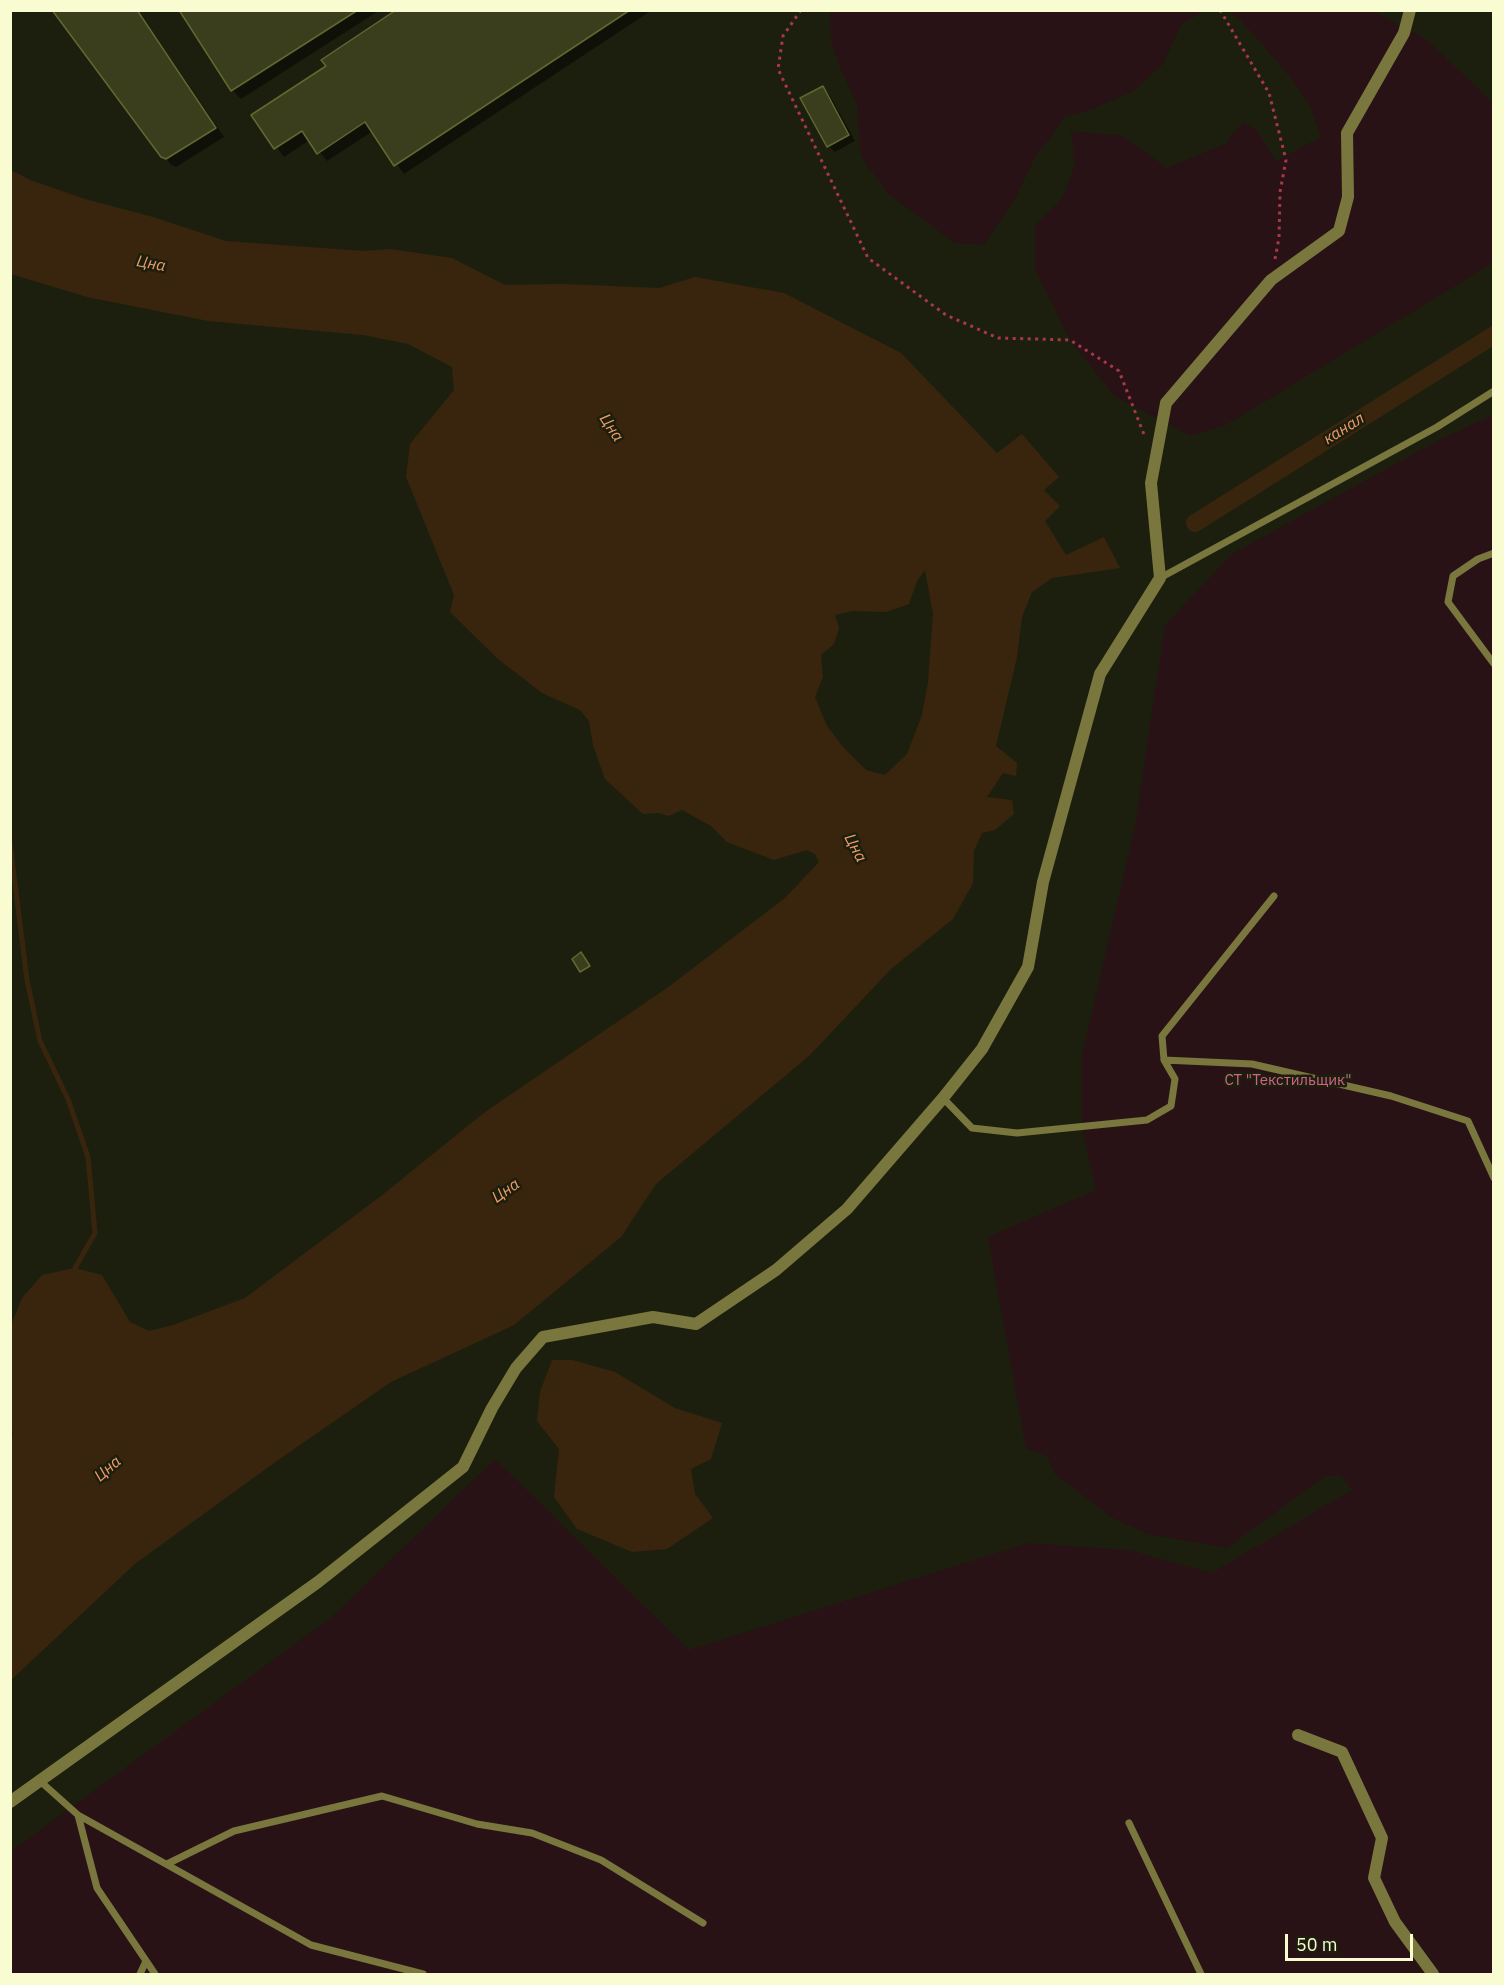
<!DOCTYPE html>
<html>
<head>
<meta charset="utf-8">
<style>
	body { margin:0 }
	#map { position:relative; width:1504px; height:1985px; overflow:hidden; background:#1d1f0e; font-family:"IBM Plex Sans",sans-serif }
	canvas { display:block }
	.frame { position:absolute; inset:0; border:12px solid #f9fbd0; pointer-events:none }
	.scale { position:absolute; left:1285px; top:1934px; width:128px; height:27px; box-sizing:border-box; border:3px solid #f9fbd0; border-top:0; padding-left:8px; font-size:18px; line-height:21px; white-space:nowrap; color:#f9fbd0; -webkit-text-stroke:4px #1d1f0e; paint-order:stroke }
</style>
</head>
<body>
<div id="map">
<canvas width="1504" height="1985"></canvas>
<div class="frame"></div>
<div class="scale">50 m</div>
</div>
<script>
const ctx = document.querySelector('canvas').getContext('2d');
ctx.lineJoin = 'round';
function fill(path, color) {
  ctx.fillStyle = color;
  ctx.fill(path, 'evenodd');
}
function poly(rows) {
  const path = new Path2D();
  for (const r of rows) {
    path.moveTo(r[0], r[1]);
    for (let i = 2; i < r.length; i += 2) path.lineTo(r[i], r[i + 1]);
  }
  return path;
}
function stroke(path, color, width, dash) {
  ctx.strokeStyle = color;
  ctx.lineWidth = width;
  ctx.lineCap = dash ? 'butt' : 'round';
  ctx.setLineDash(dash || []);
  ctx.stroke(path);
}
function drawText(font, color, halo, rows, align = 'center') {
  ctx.font = font + ' "IBM Plex Sans",sans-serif';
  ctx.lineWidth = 5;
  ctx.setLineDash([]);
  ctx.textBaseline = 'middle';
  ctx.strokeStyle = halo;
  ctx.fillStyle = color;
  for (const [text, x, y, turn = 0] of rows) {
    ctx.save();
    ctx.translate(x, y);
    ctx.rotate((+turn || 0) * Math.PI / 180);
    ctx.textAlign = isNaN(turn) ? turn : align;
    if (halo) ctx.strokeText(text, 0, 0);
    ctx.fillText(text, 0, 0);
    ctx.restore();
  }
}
fill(poly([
	[830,11,830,10,1203,11,1181,25,1163,64,1133,91,1093,109,1065,117,1034,159,1016,197,984,245,955,243,887,193,861,156,857,104,839,65,831,41],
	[1228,11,1373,11,1426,39,1493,103,1493,263,1226,425,1191,436,1114,396,1070,340,1035,269,1035,226,1063,197,1075,164,1071,131,1123,136,1167,168,1225,144,1243,122,1257,130,1276,161,1321,137,1309,103,1281,66,1241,20],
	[1493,415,1493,1974,11,1974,10,1852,332,1617,495,1459,689,1650,1028,1543,1129,1550,1212,1573,1352,1490,1341,1476,1325,1476,1227,1548,1148,1534,1111,1517,1054,1473,1047,1456,1026,1449,988,1237,1096,1190,1082,1128,1082,1055,1135,826,1165,625,1232,554,1437,441]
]), '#281215');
fill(poly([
	[11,170,30,180,85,199,153,217,226,241,364,251,390,249,452,258,505,285,561,284,659,288,695,277,784,293,901,353,997,453,1022,434,1059,477,1044,490,1060,506,1045,521,1066,555,1104,537,1120,568,1052,578,1032,592,1022,617,1017,657,996,746,1017,763,1016,776,1003,773,987,797,1012,800,1014,814,995,830,982,833,974,851,973,883,953,919,891,969,810,1055,656,1184,621,1237,514,1325,391,1382,281,1458,136,1563,11,1680,10,1439,13,1434,10,1422,11,1325,22,1298,42,1275,75,1268,102,1275,130,1322,149,1331,173,1325,245,1298,381,1196,485,1112,667,988,785,898,819,862,815,854,807,850,774,860,727,842,711,826,682,810,669,816,658,813,643,814,605,779,593,745,589,721,580,710,542,693,498,659,450,612,454,595,406,477,410,444,454,390,452,367,408,344,363,335,208,321,87,297,11,274],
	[925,570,933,614,928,682,922,715,907,754,885,775,866,770,843,747,827,726,815,697,823,677,821,655,834,644,839,628,835,615,853,611,886,612,909,604,917,581],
	[552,1360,572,1360,615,1372,675,1408,722,1423,711,1459,691,1469,695,1494,713,1518,667,1549,632,1552,577,1529,554,1497,559,1449,537,1421,540,1392]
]), '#39250d');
fill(poly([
	[54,10,138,10,224,137,176,167,171,165],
	[181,10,380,10,241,99,232,90],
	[399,10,652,10,404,174,373,131,327,161,310,140,284,157,253,116,328,67],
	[822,88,829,94,855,141,835,152,828,146]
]), '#0007');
stroke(poly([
	[10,843,27,980,40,1041,68,1099,88,1157,95,1233,75,1268]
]), '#39250d', 5);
stroke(poly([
	[1195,523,1494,335]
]), '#39250d', 18);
const building = poly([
	[52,10,137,10,216,128,166,159,161,157,52,10],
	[179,10,358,10,231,91,179,10],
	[396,10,630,10,394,166,365,122,317,154,302,131,274,149,251,115,326,66,321,60,396,10],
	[823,86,849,135,827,147,800,98,823,86],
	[581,952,590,966,580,972,572,959,581,952]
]);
fill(building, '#3a3e1c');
stroke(building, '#616830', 1.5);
stroke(poly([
	[801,10,783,36,778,69,868,258,946,315,998,338,1070,340,1119,371,1145,437],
	[1220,10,1269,93,1286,160,1280,192,1279,238,1275,259]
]), '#a73848', 3, [3, 4.5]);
stroke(poly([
	[1494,553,1478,559,1453,576,1448,602,1494,664],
	[1160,578,1437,427,1494,391],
	[1274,896,1162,1036,1164,1060,1252,1064,1391,1096,1468,1121,1494,1178],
	[943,1098,972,1128,1017,1133,1147,1120,1171,1106,1175,1079,1164,1060],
	[40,1781,78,1815,311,1945,423,1974],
	[78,1815,97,1888,155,1974],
	[1129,1823,1201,1974],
	[167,1864,234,1831,382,1796,477,1824,532,1833,601,1860,703,1923],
	[140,1974,146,1961]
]), '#7a773e', 7);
stroke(poly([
	[1298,1735,1342,1752,1382,1838,1374,1878,1395,1922,1433,1974],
	[10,1802,318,1582,463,1467,492,1408,516,1368,543,1337,653,1317,696,1324,776,1270,847,1209,943,1098,982,1049,1028,967,1043,882,1100,674,1160,578,1151,483,1166,403,1271,280,1339,231,1348,197,1347,133,1404,33,1410,10]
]), '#7a773e', 12);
drawText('15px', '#d46389', '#1d1f0e', [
	["СТ \"Текстильщик\"",1288,1081]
]);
drawText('italic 16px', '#f19c68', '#1d1f0e', [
	["Цна",151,264,10],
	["Цна",611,428,56],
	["канал",1344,429,-32],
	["Цна",855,848,62],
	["Цна",506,1191,-35],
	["Цна",108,1469,-41]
]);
</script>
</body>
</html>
